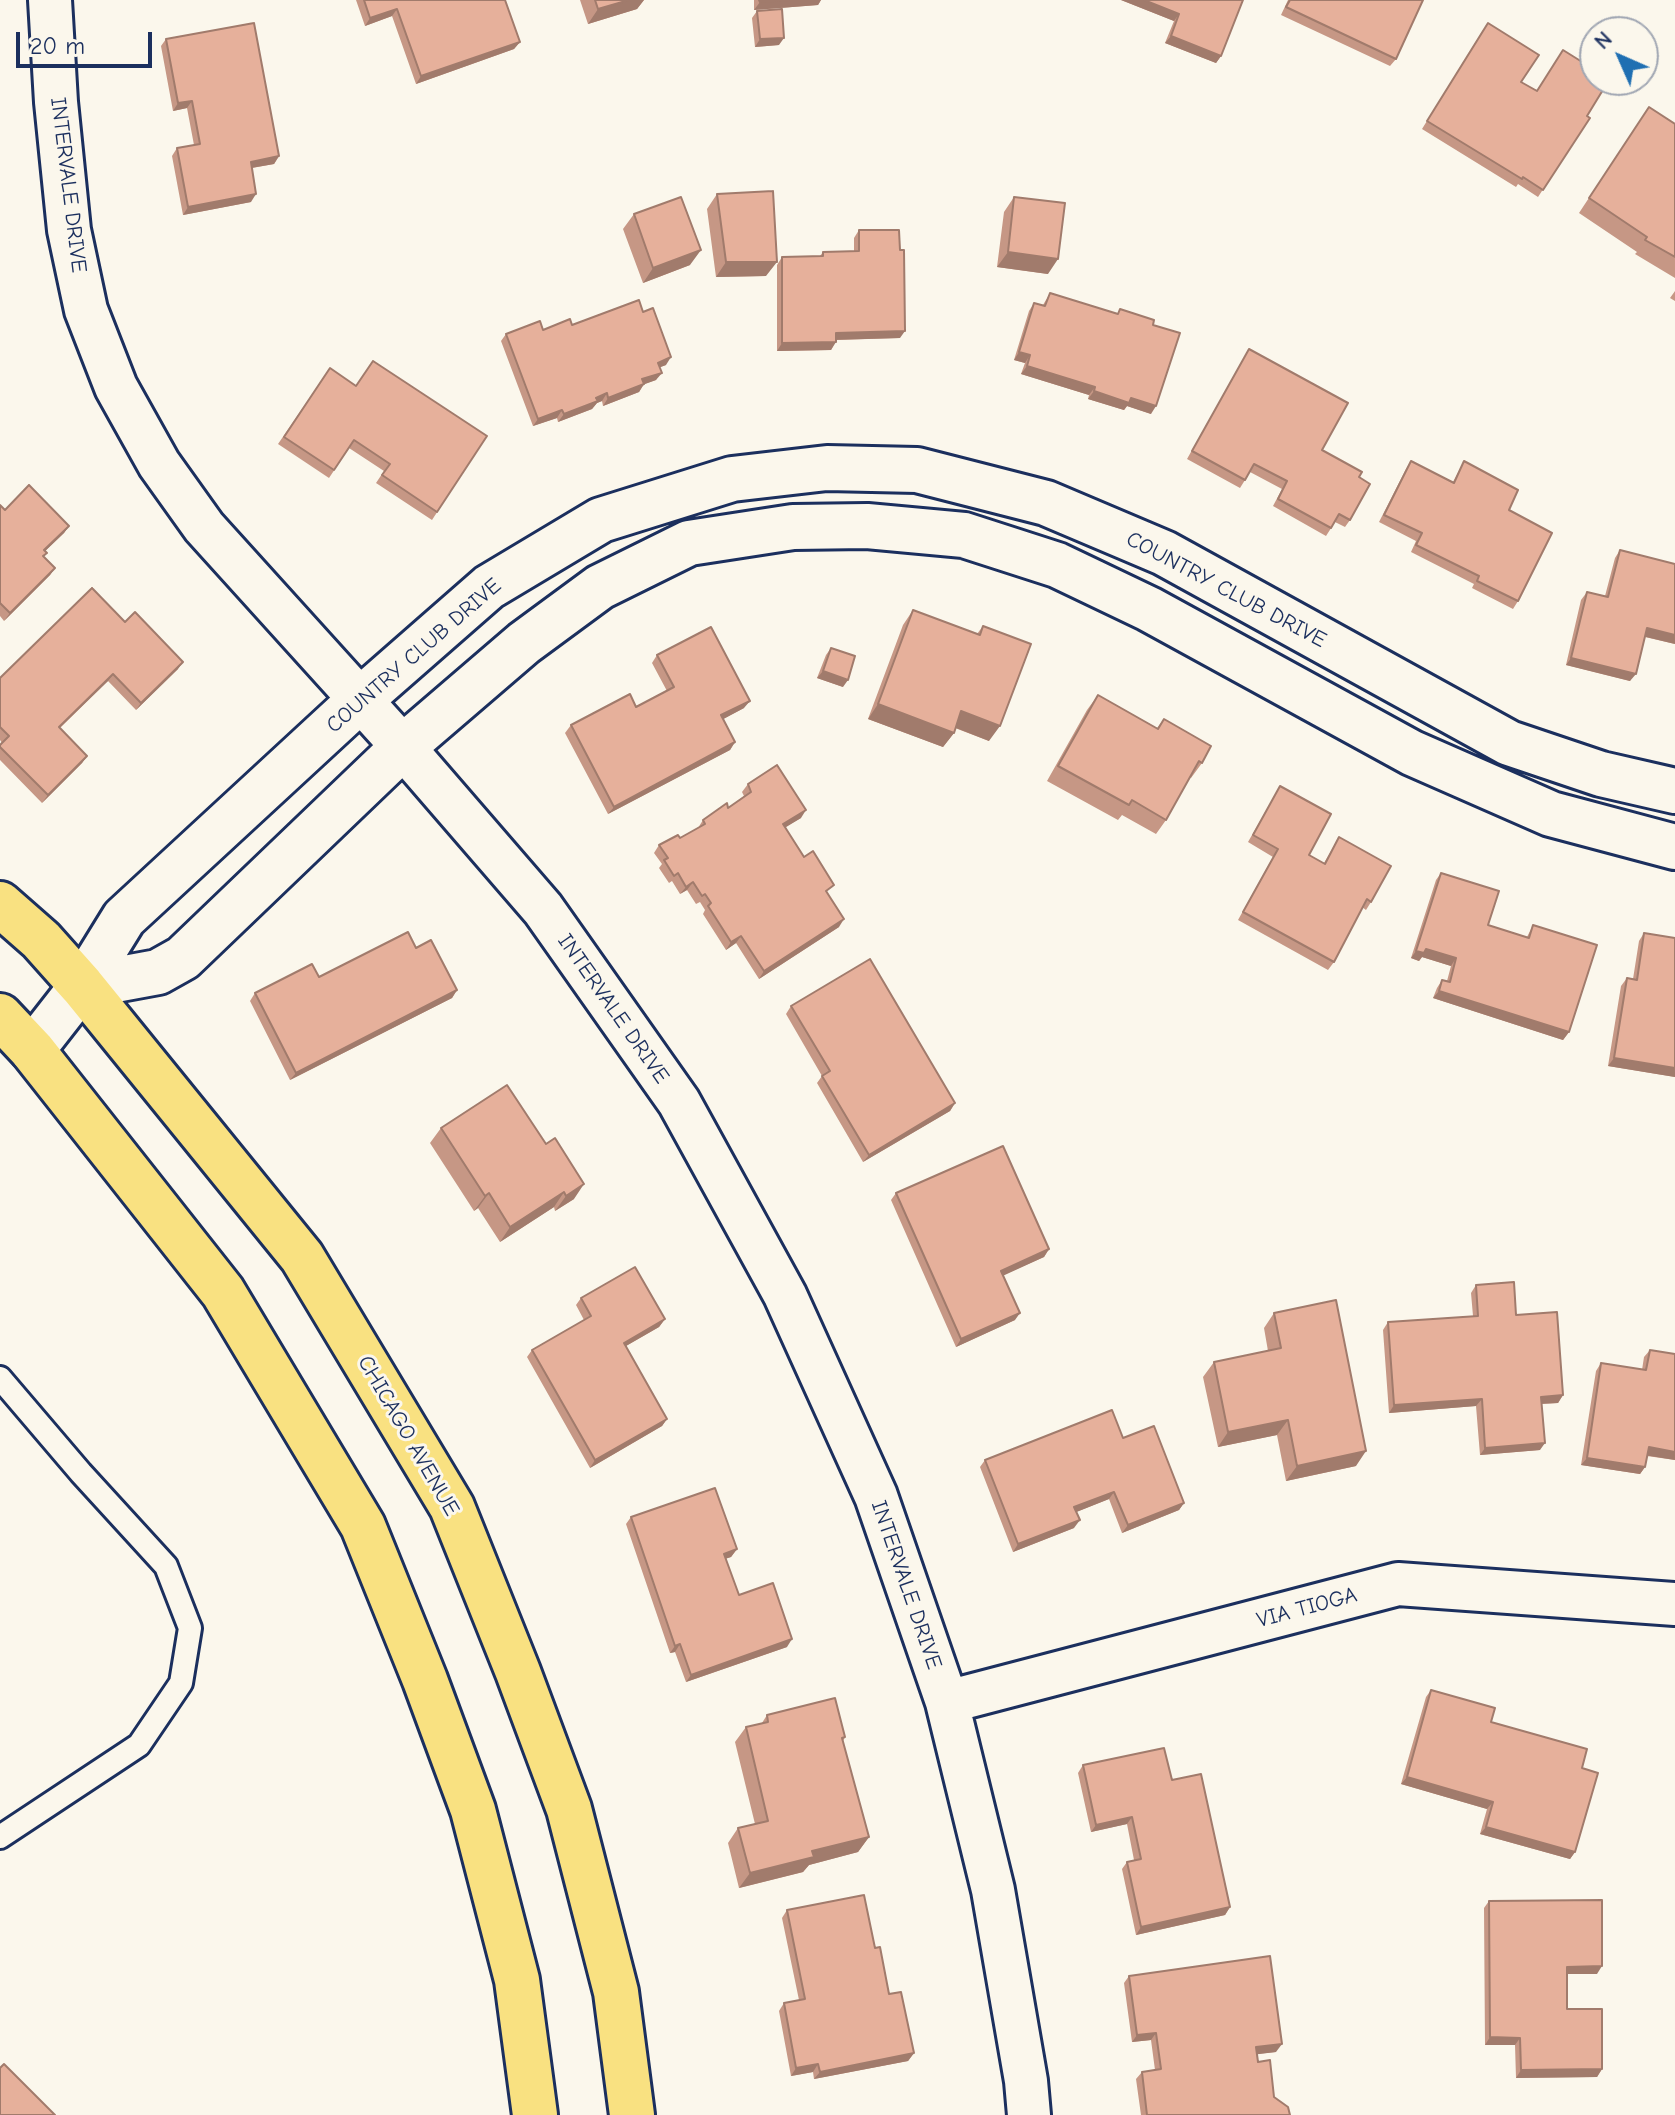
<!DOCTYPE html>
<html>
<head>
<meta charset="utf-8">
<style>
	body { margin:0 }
	#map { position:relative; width:1675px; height:2115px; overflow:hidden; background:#fbf7ec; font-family:"Comic Neue",sans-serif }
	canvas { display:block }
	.north { position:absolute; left:1579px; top:16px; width:80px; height:80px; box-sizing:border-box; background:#fbf7ec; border:2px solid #a1a7b3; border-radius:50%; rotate:315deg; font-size:22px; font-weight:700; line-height:32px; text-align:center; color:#1b2f5e }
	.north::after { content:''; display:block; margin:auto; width:28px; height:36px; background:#1f6fb2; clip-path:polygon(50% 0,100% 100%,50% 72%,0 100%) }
	.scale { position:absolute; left:16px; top:32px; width:136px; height:36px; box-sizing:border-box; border:4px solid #1b2f5e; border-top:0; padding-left:10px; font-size:24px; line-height:28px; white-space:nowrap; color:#1b2f5e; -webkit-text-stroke:6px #fbf7ec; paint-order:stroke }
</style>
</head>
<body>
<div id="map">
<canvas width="1675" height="2115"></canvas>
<div class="north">N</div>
<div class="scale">20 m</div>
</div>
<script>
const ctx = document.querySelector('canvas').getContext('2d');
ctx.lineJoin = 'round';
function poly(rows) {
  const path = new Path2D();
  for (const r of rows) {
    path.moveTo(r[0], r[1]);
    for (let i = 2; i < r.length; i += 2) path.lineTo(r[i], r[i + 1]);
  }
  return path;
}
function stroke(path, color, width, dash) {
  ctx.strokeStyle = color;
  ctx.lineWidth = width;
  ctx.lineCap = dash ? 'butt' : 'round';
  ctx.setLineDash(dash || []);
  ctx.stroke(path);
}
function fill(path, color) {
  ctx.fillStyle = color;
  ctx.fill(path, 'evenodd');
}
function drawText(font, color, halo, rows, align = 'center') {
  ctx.font = font + ' "Comic Neue",sans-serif';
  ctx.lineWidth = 6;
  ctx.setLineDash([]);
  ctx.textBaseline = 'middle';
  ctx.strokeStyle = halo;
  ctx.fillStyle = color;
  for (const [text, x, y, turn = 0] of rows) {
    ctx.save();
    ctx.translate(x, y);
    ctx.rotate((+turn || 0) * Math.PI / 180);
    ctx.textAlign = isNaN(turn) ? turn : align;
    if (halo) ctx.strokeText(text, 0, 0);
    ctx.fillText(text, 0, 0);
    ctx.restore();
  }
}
const lane = poly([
	[0,1378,81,1473,166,1566,190,1628,181,1683,139,1745,0,1837]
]);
const street = poly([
	[50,0,56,102,69,230,86,310,116,387,159,464,204,527,403,747,543,909,679,1102,785,1295,876,1496,947,1702,993,1890,1026,2081,1029,2115],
	[947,1702,1398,1584,1675,1604]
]);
const secondary = poly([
	[82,986,158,972,183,958,403,747,524,643,600,587,689,543,793,527,867,526,964,535,1057,565,1149,609,1412,753,1551,814,1675,847],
	[32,1050,82,986,124,918,360,700,489,587,601,520,732,479,827,468,917,470,1046,503,1164,553,1509,743,1601,774,1675,791]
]);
const primary = poly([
	[0,904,41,940,82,986,302,1257,452,1507,518,1672,569,1809,616,1992,632,2115],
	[0,1016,32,1050,223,1292,363,1526,425,1680,473,1810,517,1980,535,2115]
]);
stroke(lane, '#1b2f5e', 28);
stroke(street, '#1b2f5e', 48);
stroke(secondary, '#1b2f5e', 50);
stroke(primary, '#1b2f5e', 50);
stroke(lane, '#fbf7ec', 22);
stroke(street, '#fbf7ec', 42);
stroke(secondary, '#fbf7ec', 44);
stroke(primary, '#f9e181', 44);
fill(poly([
	[356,0,505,0,520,42,514,49,416,84,392,16,365,26],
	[580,0,644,0,637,9,588,24],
	[754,0,821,0,818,5,754,10],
	[1121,0,1243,0,1221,56,1216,63,1165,43,1174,21],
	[1288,0,1423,0,1396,59,1390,66,1281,15],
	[757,11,779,45,755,47,752,18],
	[1483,30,1521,82,1590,118,1538,197,1518,184,1516,187,1422,129],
	[166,39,279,156,274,164,252,168,251,202,183,215,172,156,177,148,194,145,187,108,173,111,161,46],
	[1639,122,1675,124,1675,278,1635,254,1637,252,1579,213],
	[717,194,766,276,716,277,707,209],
	[1014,197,1048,274,997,267,1004,212],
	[634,214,690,265,643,283,623,229],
	[859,230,900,338,836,340,831,350,777,351,777,265,782,257,820,256,823,252,854,251,854,238],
	[1675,291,1675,301,1670,298],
	[1050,293,1117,314,1120,309,1153,325,1151,414,1127,406,1124,410,1088,399,1089,395,1021,374,1025,363,1014,360,1029,311,1034,303,1043,305],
	[643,312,666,365,660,367,656,380,644,384,639,392,603,406,602,401,597,403,592,409,558,422,557,418,533,426,501,341,506,334,543,330],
	[1249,349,1322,450,1359,477,1350,520,1345,527,1335,522,1326,536,1273,506,1282,489,1250,472,1240,488,1187,459],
	[330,368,356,386,487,436,432,520,376,483,384,471,349,448,329,478,278,444],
	[1411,461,1453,482,1464,461,1509,510,1518,601,1513,609,1472,588,1474,584,1411,552,1416,541,1379,522,1406,469],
	[0,505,5,510,69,526,64,533,45,551,47,553,44,557,55,568,50,575,4,621,0,616],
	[1620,550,1675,644,1645,637,1630,681,1566,665,1581,600,1587,592,1605,596,1615,558],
	[913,610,977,634,983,626,989,741,955,728,954,733,943,747,868,719,903,625],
	[125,622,178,669,136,710,108,681,60,728,87,756,82,763,42,803,0,760,0,745,2,743,0,740,0,678],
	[831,648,843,687,817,678,826,655],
	[657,655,744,708,723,719,735,742,730,750,608,814,565,733,571,725,636,707,667,691,652,663],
	[1098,695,1157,728,1164,719,1202,763,1191,778,1190,777,1166,820,1156,834,1122,815,1118,820,1047,781,1087,710],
	[748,784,801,818,785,827,828,893,839,927,759,979,736,943,726,950,703,914,705,910,700,902,696,904,687,890,680,894,672,881,669,883,659,868,662,864,654,853,659,845,680,838,698,828,703,820,728,808,744,796,742,792],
	[1280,786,1309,855,1324,863,1339,837,1371,902,1366,910,1362,907,1334,962,1328,970,1238,920,1273,857,1248,842],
	[1441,873,1488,925,1527,937,1533,925,1569,1032,1563,1040,1433,998,1437,988,1442,980,1447,981,1451,966,1422,957,1419,961,1411,958,1436,880],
	[1644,933,1675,1077,1608,1066,1621,986,1627,978,1633,979,1639,941],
	[416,948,457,990,452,998,290,1080,250,1001,255,993,319,977],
	[791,1006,955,1103,950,1111,863,1162,817,1083,822,1076,786,1014],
	[507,1085,574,1199,555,1211,554,1207,500,1242,478,1208,474,1211,430,1143,441,1128],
	[896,1193,1049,1249,1044,1257,1003,1275,1015,1320,956,1347,891,1200],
	[1476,1285,1516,1315,1563,1395,1558,1403,1542,1404,1540,1450,1480,1455,1476,1406,1389,1413,1383,1330,1388,1322,1473,1316,1471,1293],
	[581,1298,665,1319,659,1327,626,1346,667,1419,662,1426,590,1468,527,1357,532,1350,584,1320,576,1305],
	[1274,1313,1356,1466,1286,1481,1277,1435,1218,1447,1203,1377,1214,1362,1268,1351,1264,1328],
	[1650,1350,1675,1460,1647,1456,1645,1467,1640,1474,1581,1465,1596,1371,1601,1363,1642,1370,1644,1357],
	[1123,1438,1184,1503,1179,1510,1122,1533,1109,1499,1076,1512,1074,1528,1013,1552,980,1467,985,1460],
	[631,1517,737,1549,731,1557,725,1559,739,1595,787,1647,686,1682,675,1652,670,1653,626,1524],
	[1431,1690,1491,1722,1575,1852,1570,1859,1480,1834,1487,1809,1401,1784,1426,1697],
	[767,1715,845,1737,843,1741,869,1837,858,1852,809,1865,803,1872,739,1888,728,1843,738,1828,755,1824,735,1742,746,1727,762,1723],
	[1083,1765,1172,1780,1230,1907,1225,1915,1136,1935,1122,1869,1127,1862,1134,1860,1127,1824,1091,1832,1078,1773],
	[1489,1901,1597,1974,1567,1974,1567,2009,1602,2069,1597,2077,1516,2078,1515,2045,1485,2045,1484,1908],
	[787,1910,875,1948,889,1994,914,2053,908,2061,814,2079,813,2072,791,2076,779,2011,784,2003,799,2000,782,1918],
	[1129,1976,1276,2052,1257,2054,1258,2062,1274,2097,1290,2115,1141,2115,1136,2079,1142,2072,1155,2070,1151,2040,1132,2042,1124,1983]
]), '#c69785');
fill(poly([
	[629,0,644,0,637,9,588,24,598,9],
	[789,0,821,0,818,5,754,10,760,2],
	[1121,0,1144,0,1179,14,1174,21],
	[397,9,392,16,365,26,370,18],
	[1171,36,1221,56,1216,63,1165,43],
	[784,38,779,45,755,47,760,39],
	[520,42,514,49,416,84,421,76],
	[192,101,187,108,173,111,178,103],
	[279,156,274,164,245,169,251,162],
	[256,194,251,202,183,215,188,207],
	[701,250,690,265,643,283,653,268],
	[1008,252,1058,259,1048,274,997,267],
	[726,262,777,262,766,276,716,277],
	[905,331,900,338,830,340,836,333],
	[836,342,831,350,777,351,782,343],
	[1019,352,1030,355,1025,363,1014,360],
	[671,357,666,365,653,370,658,363],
	[1027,366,1095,387,1089,395,1021,374],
	[662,373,656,380,637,387,642,379],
	[644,384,639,392,603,406,608,398],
	[1094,391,1131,398,1156,406,1151,414,1127,406,1124,410,1088,399],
	[607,393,602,401,597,403,592,409,558,422,564,414],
	[562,410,557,418,533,426,538,419],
	[69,526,64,533,39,557,44,550],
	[55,568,50,575,4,621,10,613],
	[1647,628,1675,635,1675,644,1642,636],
	[1571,658,1636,674,1630,681,1566,665],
	[183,662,178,669,136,710,141,703],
	[823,671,848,680,843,687,817,678],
	[113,674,108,681,53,734,59,727],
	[750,701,744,708,716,723,721,715],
	[878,704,954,733,943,747,868,719],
	[961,711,1000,726,989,741,951,726],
	[735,742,730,750,608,814,614,807],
	[87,756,82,763,42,803,48,795],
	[806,810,801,818,778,832,783,824],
	[693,882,687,890,680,894,686,887],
	[844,919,839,927,759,979,764,971],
	[741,936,736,943,726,950,731,942],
	[1426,949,1456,958,1451,966,1422,957,1419,961,1411,958,1416,951],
	[457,990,452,998,290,1080,296,1073],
	[1439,991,1569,1032,1563,1040,1433,998],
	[1614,1058,1675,1068,1675,1077,1608,1066],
	[955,1103,950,1111,863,1162,869,1155],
	[584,1184,574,1199,555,1211,566,1196],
	[564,1192,554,1207,500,1242,510,1227],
	[489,1193,478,1208,474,1211,485,1196],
	[1049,1249,1044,1257,996,1279,1001,1271],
	[1020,1313,1015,1320,956,1347,961,1339],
	[665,1319,659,1327,619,1350,624,1343],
	[1563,1395,1558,1403,1536,1404,1541,1397],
	[1482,1399,1476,1406,1389,1413,1394,1405],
	[667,1419,662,1426,590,1468,595,1460],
	[1288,1420,1277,1435,1218,1447,1228,1432],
	[1545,1443,1540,1450,1480,1455,1485,1448],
	[1649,1447,1675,1452,1675,1460,1644,1455],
	[1366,1451,1356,1466,1286,1481,1297,1466],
	[1587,1458,1645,1467,1640,1474,1581,1465],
	[1114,1492,1109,1499,1069,1515,1074,1507],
	[1184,1503,1179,1510,1122,1533,1128,1525],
	[1080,1520,1074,1528,1013,1552,1018,1544],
	[737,1549,731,1557,718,1561,724,1554],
	[792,1639,787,1647,686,1682,691,1675],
	[680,1644,675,1652,670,1653,675,1646],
	[1407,1777,1493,1802,1487,1809,1401,1784],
	[1132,1817,1127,1824,1091,1832,1096,1825],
	[1486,1827,1575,1852,1570,1859,1480,1834],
	[869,1837,858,1852,809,1865,803,1872,739,1888,750,1873,812,1851],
	[1230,1907,1225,1915,1136,1935,1141,1927],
	[1602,1966,1597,1974,1561,1974,1567,1967],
	[1156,2033,1151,2040,1132,2042,1137,2035],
	[1490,2037,1520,2038,1515,2045,1485,2045],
	[1282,2044,1276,2052,1251,2055,1256,2047],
	[914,2053,908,2061,814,2079,820,2072],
	[818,2064,813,2072,791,2076,796,2068],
	[1602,2069,1597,2077,1516,2078,1521,2070]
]), '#a17b6c');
const building = poly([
	[364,0,505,0,520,42,421,76,397,9,370,18,364,0],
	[595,0,629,0,598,9,595,0],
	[759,0,789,0,760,2,759,0],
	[1144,0,1243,0,1221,56,1171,36,1179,14,1144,0],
	[1290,0,1423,0,1396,59,1286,7,1290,0],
	[782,9,784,38,760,39,757,11,782,9],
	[254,23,279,156,251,162,256,194,188,207,177,148,200,144,192,101,178,103,166,39,254,23],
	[1488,23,1539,55,1521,82,1537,91,1563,50,1595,70,1595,80,1609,80,1587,116,1590,118,1543,190,1523,177,1522,179,1427,121,1488,23],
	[1649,107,1675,124,1675,257,1645,240,1647,237,1589,198,1649,107],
	[773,191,777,262,726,262,717,194,773,191],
	[681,197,701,250,653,268,634,214,681,197],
	[1014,197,1065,203,1058,259,1008,252,1014,197],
	[859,230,899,230,900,250,904,250,905,331,836,333,836,342,782,343,782,257,823,256,823,252,859,251,859,230],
	[1050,293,1118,314,1120,309,1154,320,1153,325,1180,333,1156,406,1131,398,1129,403,1094,391,1095,387,1027,366,1030,355,1019,352,1034,303,1045,306,1050,293],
	[639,300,643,312,653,308,671,357,658,363,662,373,642,379,644,384,608,398,607,393,596,398,598,401,564,414,562,410,538,419,506,334,540,321,543,330,570,319,572,325,639,300],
	[1249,349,1348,403,1322,450,1362,472,1359,477,1370,484,1350,520,1339,514,1331,528,1278,499,1287,481,1254,464,1245,480,1192,451,1249,349],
	[373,361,487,436,437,512,382,475,390,464,354,440,334,470,284,437,330,368,356,386,373,361],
	[1411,461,1454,483,1464,461,1518,490,1509,510,1552,533,1518,601,1477,581,1479,576,1416,545,1422,533,1384,515,1411,461],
	[29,485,69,526,44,550,47,553,43,556,55,568,10,613,0,603,0,505,5,510,29,485],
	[1620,550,1675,564,1675,635,1647,628,1636,674,1571,658,1587,592,1608,597,1620,550],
	[92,588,125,622,135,612,183,662,141,703,113,674,59,727,87,756,48,795,0,747,0,745,9,736,0,727,0,678,92,588],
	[913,610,980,635,983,626,1031,644,1000,726,961,711,954,733,878,704,913,610],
	[711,627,750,701,721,715,735,742,614,807,571,725,630,694,636,707,674,687,657,655,711,627],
	[831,648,855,656,848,680,823,671,831,648],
	[1098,695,1158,729,1164,719,1211,746,1202,763,1199,761,1166,820,1132,800,1129,805,1058,766,1098,695],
	[777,765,806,810,783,824,804,857,813,851,834,885,826,891,844,919,764,971,741,936,731,942,708,906,711,903,705,894,702,896,693,882,686,887,678,873,674,876,664,860,668,858,659,845,678,835,680,838,705,824,703,820,727,803,728,808,751,792,748,784,777,765],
	[1280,786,1331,814,1309,855,1325,864,1339,837,1391,866,1371,902,1367,899,1334,962,1243,912,1278,849,1253,835,1280,786],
	[1441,873,1499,891,1488,925,1529,938,1533,925,1597,945,1569,1032,1439,991,1442,980,1450,982,1456,958,1426,949,1424,953,1416,951,1441,873],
	[408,932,416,948,431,940,457,990,296,1073,255,993,312,964,319,977,408,932],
	[1644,933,1675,938,1675,1068,1614,1058,1627,978,1637,980,1644,933],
	[870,959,955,1103,869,1155,822,1076,830,1071,791,1006,870,959],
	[507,1085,546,1144,555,1138,584,1184,566,1196,564,1192,510,1227,489,1193,485,1196,441,1128,507,1085],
	[1003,1146,1049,1249,1001,1271,1020,1313,961,1339,896,1193,1003,1146],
	[635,1267,665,1319,624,1343,667,1419,595,1460,532,1350,591,1316,581,1298,635,1267],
	[1514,1282,1516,1315,1557,1312,1563,1395,1541,1397,1545,1443,1485,1448,1482,1399,1394,1405,1388,1322,1478,1316,1476,1285,1514,1282],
	[1336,1300,1366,1451,1297,1466,1288,1420,1228,1432,1214,1362,1281,1348,1274,1313,1336,1300],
	[1650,1350,1675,1354,1675,1452,1649,1447,1645,1467,1587,1458,1601,1363,1646,1370,1650,1350],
	[1112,1410,1123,1438,1154,1426,1184,1503,1128,1525,1114,1492,1074,1507,1080,1520,1018,1544,985,1460,1112,1410],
	[715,1488,737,1549,724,1554,739,1595,773,1583,792,1639,691,1675,680,1644,675,1646,631,1517,715,1488],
	[1431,1690,1495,1708,1491,1722,1587,1749,1582,1768,1598,1773,1575,1852,1486,1827,1493,1802,1407,1777,1431,1690],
	[835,1698,845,1737,842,1738,869,1837,812,1851,814,1857,750,1873,738,1828,768,1821,746,1727,768,1722,767,1715,835,1698],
	[1164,1748,1172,1780,1201,1774,1230,1907,1141,1927,1127,1862,1141,1859,1132,1817,1096,1825,1083,1765,1164,1748],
	[864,1895,875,1948,880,1947,889,1994,901,1992,914,2053,820,2072,818,2064,796,2068,784,2003,805,1999,787,1910,864,1895],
	[1602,1900,1602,1966,1567,1967,1567,2009,1602,2009,1602,2069,1521,2070,1520,2038,1490,2037,1489,1901,1602,1900],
	[1270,1956,1282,2044,1256,2047,1258,2062,1270,2060,1274,2097,1288,2107,1290,2115,1147,2115,1142,2072,1161,2069,1156,2033,1137,2035,1129,1976,1270,1956],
	[4,2064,55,2115,0,2115,0,2068,4,2064]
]);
fill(building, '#e6b09b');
stroke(building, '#a17b6c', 2);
drawText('22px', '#1b2f5e', '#fbf7ec', [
	["INTERVALE DRIVE",68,185,83],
	["COUNTRY CLUB DRIVE",1226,590,28],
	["COUNTRY CLUB DRIVE",414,656,-41],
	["INTERVALE DRIVE",613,1009,55],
	["CHICAGO AVENUE",408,1436,60],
	["INTERVALE DRIVE",906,1585,71],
	["VIA TIOGA",1307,1608,-15]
]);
</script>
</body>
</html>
